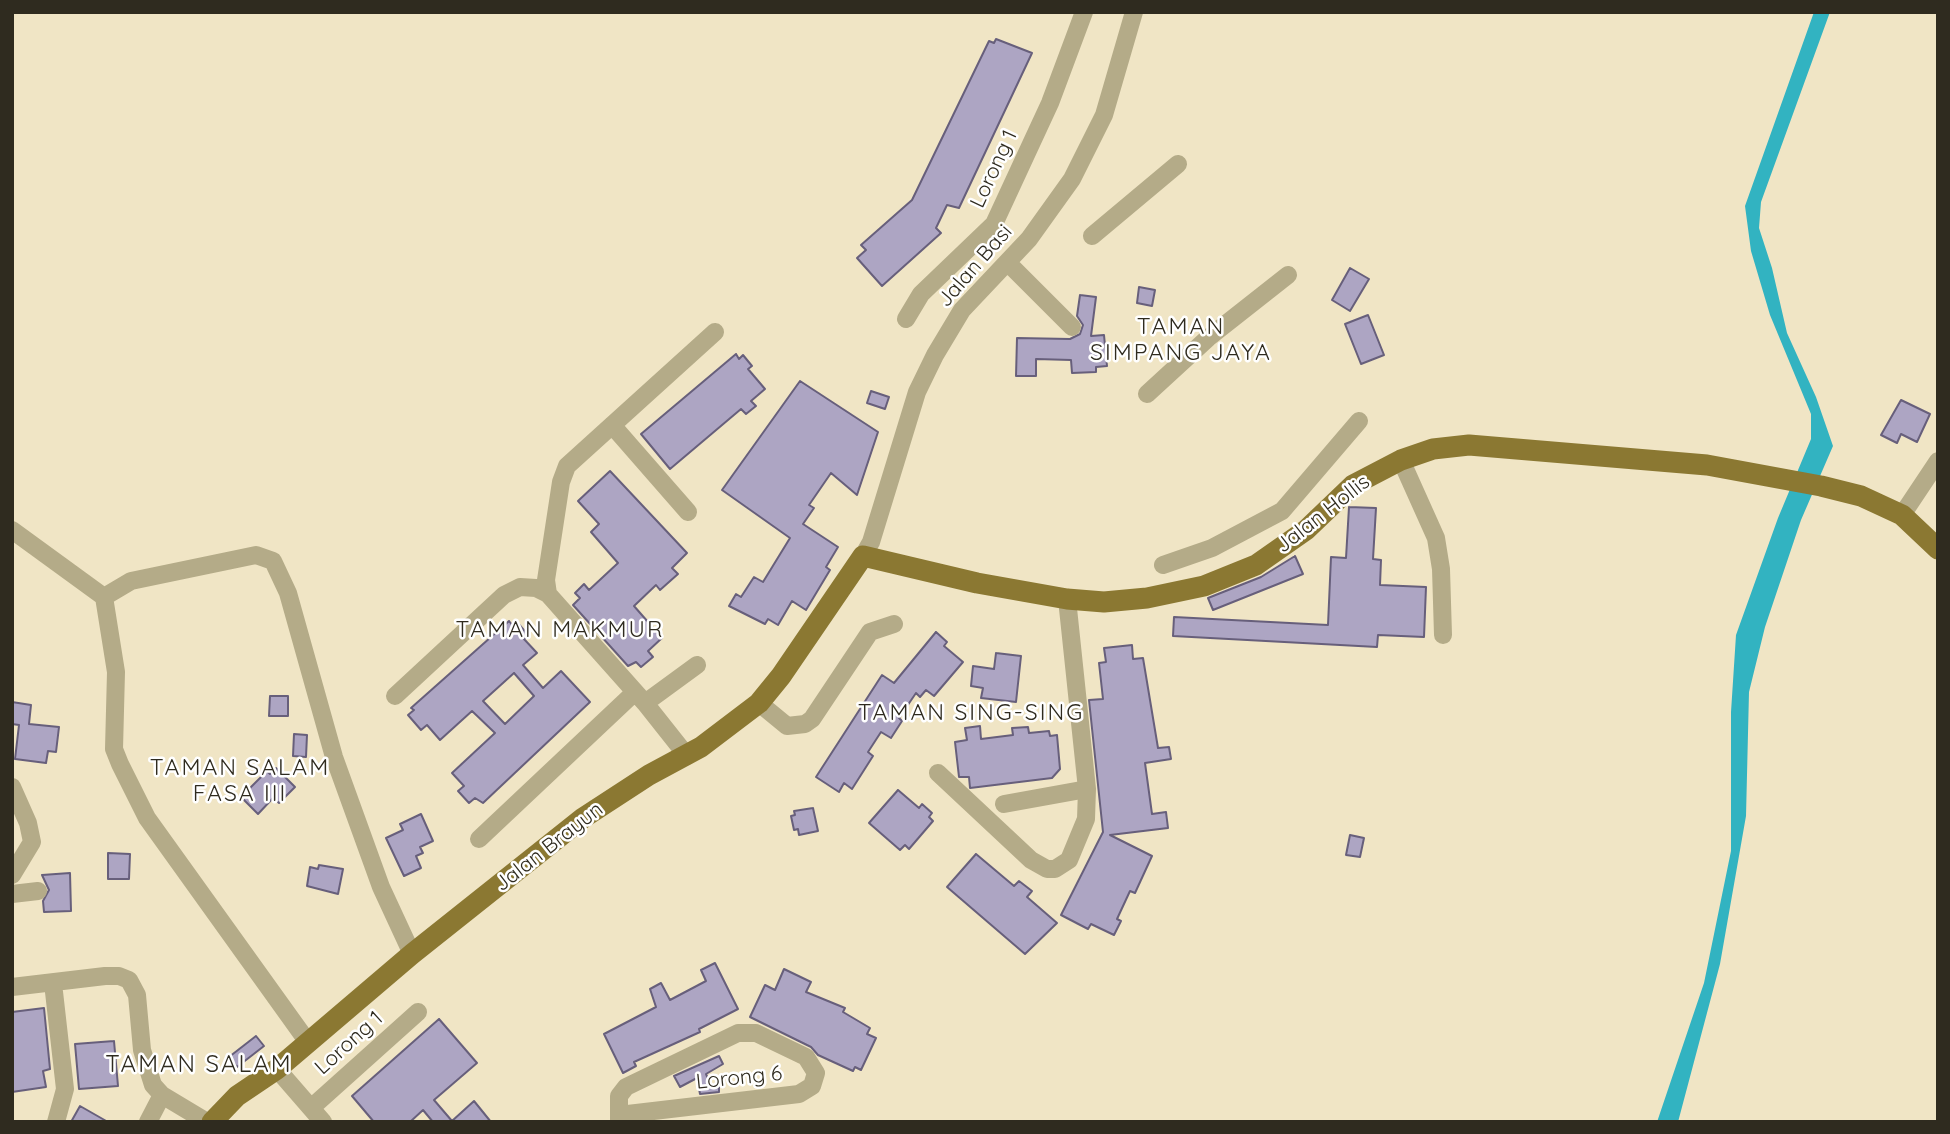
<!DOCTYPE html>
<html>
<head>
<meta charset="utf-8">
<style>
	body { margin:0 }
	#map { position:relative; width:1950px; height:1134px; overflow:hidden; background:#f0e5c5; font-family:Quicksand,sans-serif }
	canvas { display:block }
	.frame { position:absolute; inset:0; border:14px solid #2f2b1f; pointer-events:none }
</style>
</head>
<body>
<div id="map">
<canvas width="1950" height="1134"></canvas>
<div class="frame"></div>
</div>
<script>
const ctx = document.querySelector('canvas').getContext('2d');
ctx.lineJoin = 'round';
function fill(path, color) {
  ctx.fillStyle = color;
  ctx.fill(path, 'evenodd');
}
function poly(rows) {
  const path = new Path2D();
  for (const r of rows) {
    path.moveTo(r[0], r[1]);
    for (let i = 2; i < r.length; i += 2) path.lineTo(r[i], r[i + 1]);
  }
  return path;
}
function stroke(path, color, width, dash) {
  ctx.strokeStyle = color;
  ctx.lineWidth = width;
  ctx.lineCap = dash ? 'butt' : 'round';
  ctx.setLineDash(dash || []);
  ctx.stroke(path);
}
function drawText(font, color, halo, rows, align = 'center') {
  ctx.font = font + ' Quicksand,sans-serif';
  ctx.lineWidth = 5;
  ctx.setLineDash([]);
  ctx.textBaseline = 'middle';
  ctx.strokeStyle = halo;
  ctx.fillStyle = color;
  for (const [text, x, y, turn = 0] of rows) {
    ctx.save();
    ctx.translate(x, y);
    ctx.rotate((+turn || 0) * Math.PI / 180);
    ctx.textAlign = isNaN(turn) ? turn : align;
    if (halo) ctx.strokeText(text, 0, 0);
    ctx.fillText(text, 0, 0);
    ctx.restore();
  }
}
fill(poly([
	[1814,12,1830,12,1761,202,1759,228,1772,268,1787,333,1816,397,1833,446,1801,520,1765,627,1749,692,1746,816,1720,964,1678,1122,1657,1122,1704,983,1731,851,1731,712,1736,635,1778,518,1811,439,1811,414,1770,315,1751,251,1745,206]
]), '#32b3c1');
const building = poly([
	[996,39,1032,53,959,208,947,205,936,228,941,233,882,286,857,258,866,250,861,245,912,200,989,41,994,43,996,39],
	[1350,268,1369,279,1350,311,1332,300,1350,268],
	[1139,287,1155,290,1152,306,1137,303,1139,287],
	[1080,295,1096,297,1091,336,1104,335,1107,366,1096,367,1096,372,1072,373,1071,360,1036,359,1036,376,1016,376,1017,338,1070,339,1080,334,1083,325,1077,316,1080,295],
	[1368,315,1384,355,1361,364,1345,324,1368,315],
	[736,354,739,359,743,355,752,366,748,369,765,389,751,401,756,406,746,414,741,409,670,469,641,434,736,354],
	[800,381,878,432,857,495,831,473,809,505,814,508,803,524,838,547,826,567,830,570,806,610,792,601,778,625,768,619,765,624,729,606,736,594,741,597,754,577,763,582,790,538,722,490,800,381],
	[871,391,889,397,885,409,867,403,871,391],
	[1901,400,1930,414,1917,442,1901,434,1897,443,1881,435,1901,400],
	[610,471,687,553,672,568,678,574,660,590,656,585,634,606,662,638,648,651,653,657,641,667,636,662,628,666,573,605,580,598,575,593,584,584,589,590,618,563,591,532,599,524,578,501,610,471],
	[1349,507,1376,508,1373,559,1381,560,1380,585,1426,587,1424,637,1378,635,1377,647,1173,636,1174,617,1328,625,1331,557,1346,558,1349,507],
	[1295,556,1303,574,1213,610,1208,598,1261,577,1295,556],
	[509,621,513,626,517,622,528,635,524,639,537,653,523,665,543,688,561,671,590,702,483,803,475,798,469,803,458,791,464,786,452,773,495,733,472,711,440,740,427,725,421,730,408,715,414,710,411,708,509,621],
	[514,673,534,696,505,724,483,701,514,673],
	[936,632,947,642,944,646,963,662,934,696,926,690,920,697,916,693,899,718,902,721,891,738,881,732,868,752,873,756,852,789,844,783,839,792,816,777,882,675,894,683,936,632],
	[1132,645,1133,659,1143,658,1158,748,1169,747,1171,759,1145,763,1152,814,1166,812,1168,828,1110,835,1152,856,1135,893,1130,891,1117,919,1121,921,1114,935,1091,924,1088,929,1061,915,1103,832,1089,700,1103,699,1099,663,1106,662,1104,648,1132,645],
	[996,653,1021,656,1016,702,981,698,983,688,971,686,973,666,994,669,996,653],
	[270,696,288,696,288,716,269,716,270,696],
	[12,702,31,705,29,724,59,727,56,752,48,751,46,763,15,759,19,725,12,724,12,702],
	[980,726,981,739,1013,735,1012,728,1028,727,1029,733,1049,731,1050,736,1057,735,1060,769,1052,778,970,788,969,777,959,777,955,742,967,740,965,728,980,726],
	[294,734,307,735,306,757,293,756,294,734],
	[276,768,295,787,279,803,273,798,258,814,241,797,267,771,270,774,276,768],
	[898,790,919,808,922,804,932,813,929,817,933,821,909,849,905,845,900,850,869,823,898,790],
	[813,808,818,831,799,835,798,829,794,830,791,816,795,815,794,811,813,808],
	[421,814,433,841,420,847,423,853,416,856,421,868,404,876,386,838,403,830,400,824,421,814],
	[1350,835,1364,838,1360,857,1346,855,1350,835],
	[108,853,130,854,129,879,108,879,108,853],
	[976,854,1014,886,1019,881,1032,891,1027,897,1057,923,1025,954,947,887,976,854],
	[319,865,343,869,338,894,307,886,310,867,318,869,319,865],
	[70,873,71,911,44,912,43,901,49,890,42,875,70,873],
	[715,963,738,1009,699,1029,700,1032,634,1062,636,1066,623,1073,604,1034,656,1007,650,989,661,983,670,1000,706,981,701,970,715,963],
	[784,969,811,982,806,992,845,1008,843,1012,870,1028,867,1034,876,1038,861,1070,855,1067,853,1071,818,1055,811,1047,750,1017,765,985,775,990,784,969],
	[44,1008,50,1069,43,1071,46,1087,12,1092,12,1012,44,1008],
	[439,1019,477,1063,434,1100,452,1121,474,1101,491,1122,433,1122,423,1110,410,1122,374,1122,352,1096,439,1019],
	[256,1036,264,1046,237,1067,229,1057,256,1036],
	[114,1041,118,1086,79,1089,75,1044,114,1041],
	[719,1056,723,1064,706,1074,712,1088,719,1087,719,1092,700,1094,697,1078,680,1087,674,1076,719,1056],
	[80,1106,108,1122,71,1122,80,1106]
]);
fill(building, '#ada5c3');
stroke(building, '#675f7b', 2);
stroke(poly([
	[1092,236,1178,164],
	[1008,263,1072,327],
	[906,319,921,294,994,224,1050,103,1084,12],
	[1147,394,1208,338,1288,275],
	[612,425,688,512],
	[1401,460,1436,538,1441,569,1443,635],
	[1902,515,1938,461],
	[12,530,104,597],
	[863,556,871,542,917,392,935,355,962,310,1029,239,1072,179,1104,115,1134,12],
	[1163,565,1212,548,1282,511,1359,421],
	[548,594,546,580,561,482,567,466,715,332],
	[395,696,504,595,520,587,536,588,548,594,645,703,687,756],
	[645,703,697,665],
	[759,703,787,726,805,724,812,719,870,632,894,624],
	[938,773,1031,860,1047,869,1055,869,1069,860,1086,819,1087,789,1067,599],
	[12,787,28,823,32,842,12,875],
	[1004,804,1087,789],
	[479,839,635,692],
	[12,894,38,891],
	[53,983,65,1089,56,1122],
	[12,987,105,976,119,976,129,980,137,995,142,1050,153,1085,162,1095,207,1122],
	[307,1041,147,818,120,764,114,749,116,672,104,597,131,581,256,555,273,561,288,593,334,757,381,887,412,954],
	[277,1069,323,1122],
	[311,1108,418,1012],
	[148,1122,162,1095],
	[619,1122,619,1096,626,1087,738,1033,756,1033,806,1057,816,1073,812,1086,799,1094,619,1115]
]), '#b4ab88', 18);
stroke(poly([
	[212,1122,237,1096,277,1069,412,954,583,818,649,775,701,747,759,703,781,676,863,556,977,583,1067,599,1104,602,1147,598,1204,586,1256,565,1306,530,1353,485,1401,460,1433,449,1469,445,1707,465,1821,486,1861,496,1902,515,1938,549]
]), '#8b7832', 21);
drawText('21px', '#2f2b1f', '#fff', [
	["Lorong 1",994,169,-65],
	["Jalan Basi",975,266,-49],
	["Jalan Hollis",1323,514,-38],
	["Jalan Brayun",549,847,-38],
	["Lorong 1",349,1043,-42],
	["Lorong 6",739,1078,-6]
]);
ctx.letterSpacing = '2px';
drawText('23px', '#2f2b1f', '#fff', [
	["TAMAN",1181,327],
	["SIMPANG JAYA",1181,353],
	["TAMAN MAKMUR",560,630],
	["TAMAN SING-SING",971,713],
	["TAMAN SALAM",240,768],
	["FASA III",240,794]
]);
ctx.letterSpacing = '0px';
ctx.letterSpacing = '2px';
drawText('24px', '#2f2b1f', '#fff', [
	["TAMAN SALAM",199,1065]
]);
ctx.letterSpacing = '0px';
</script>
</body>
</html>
